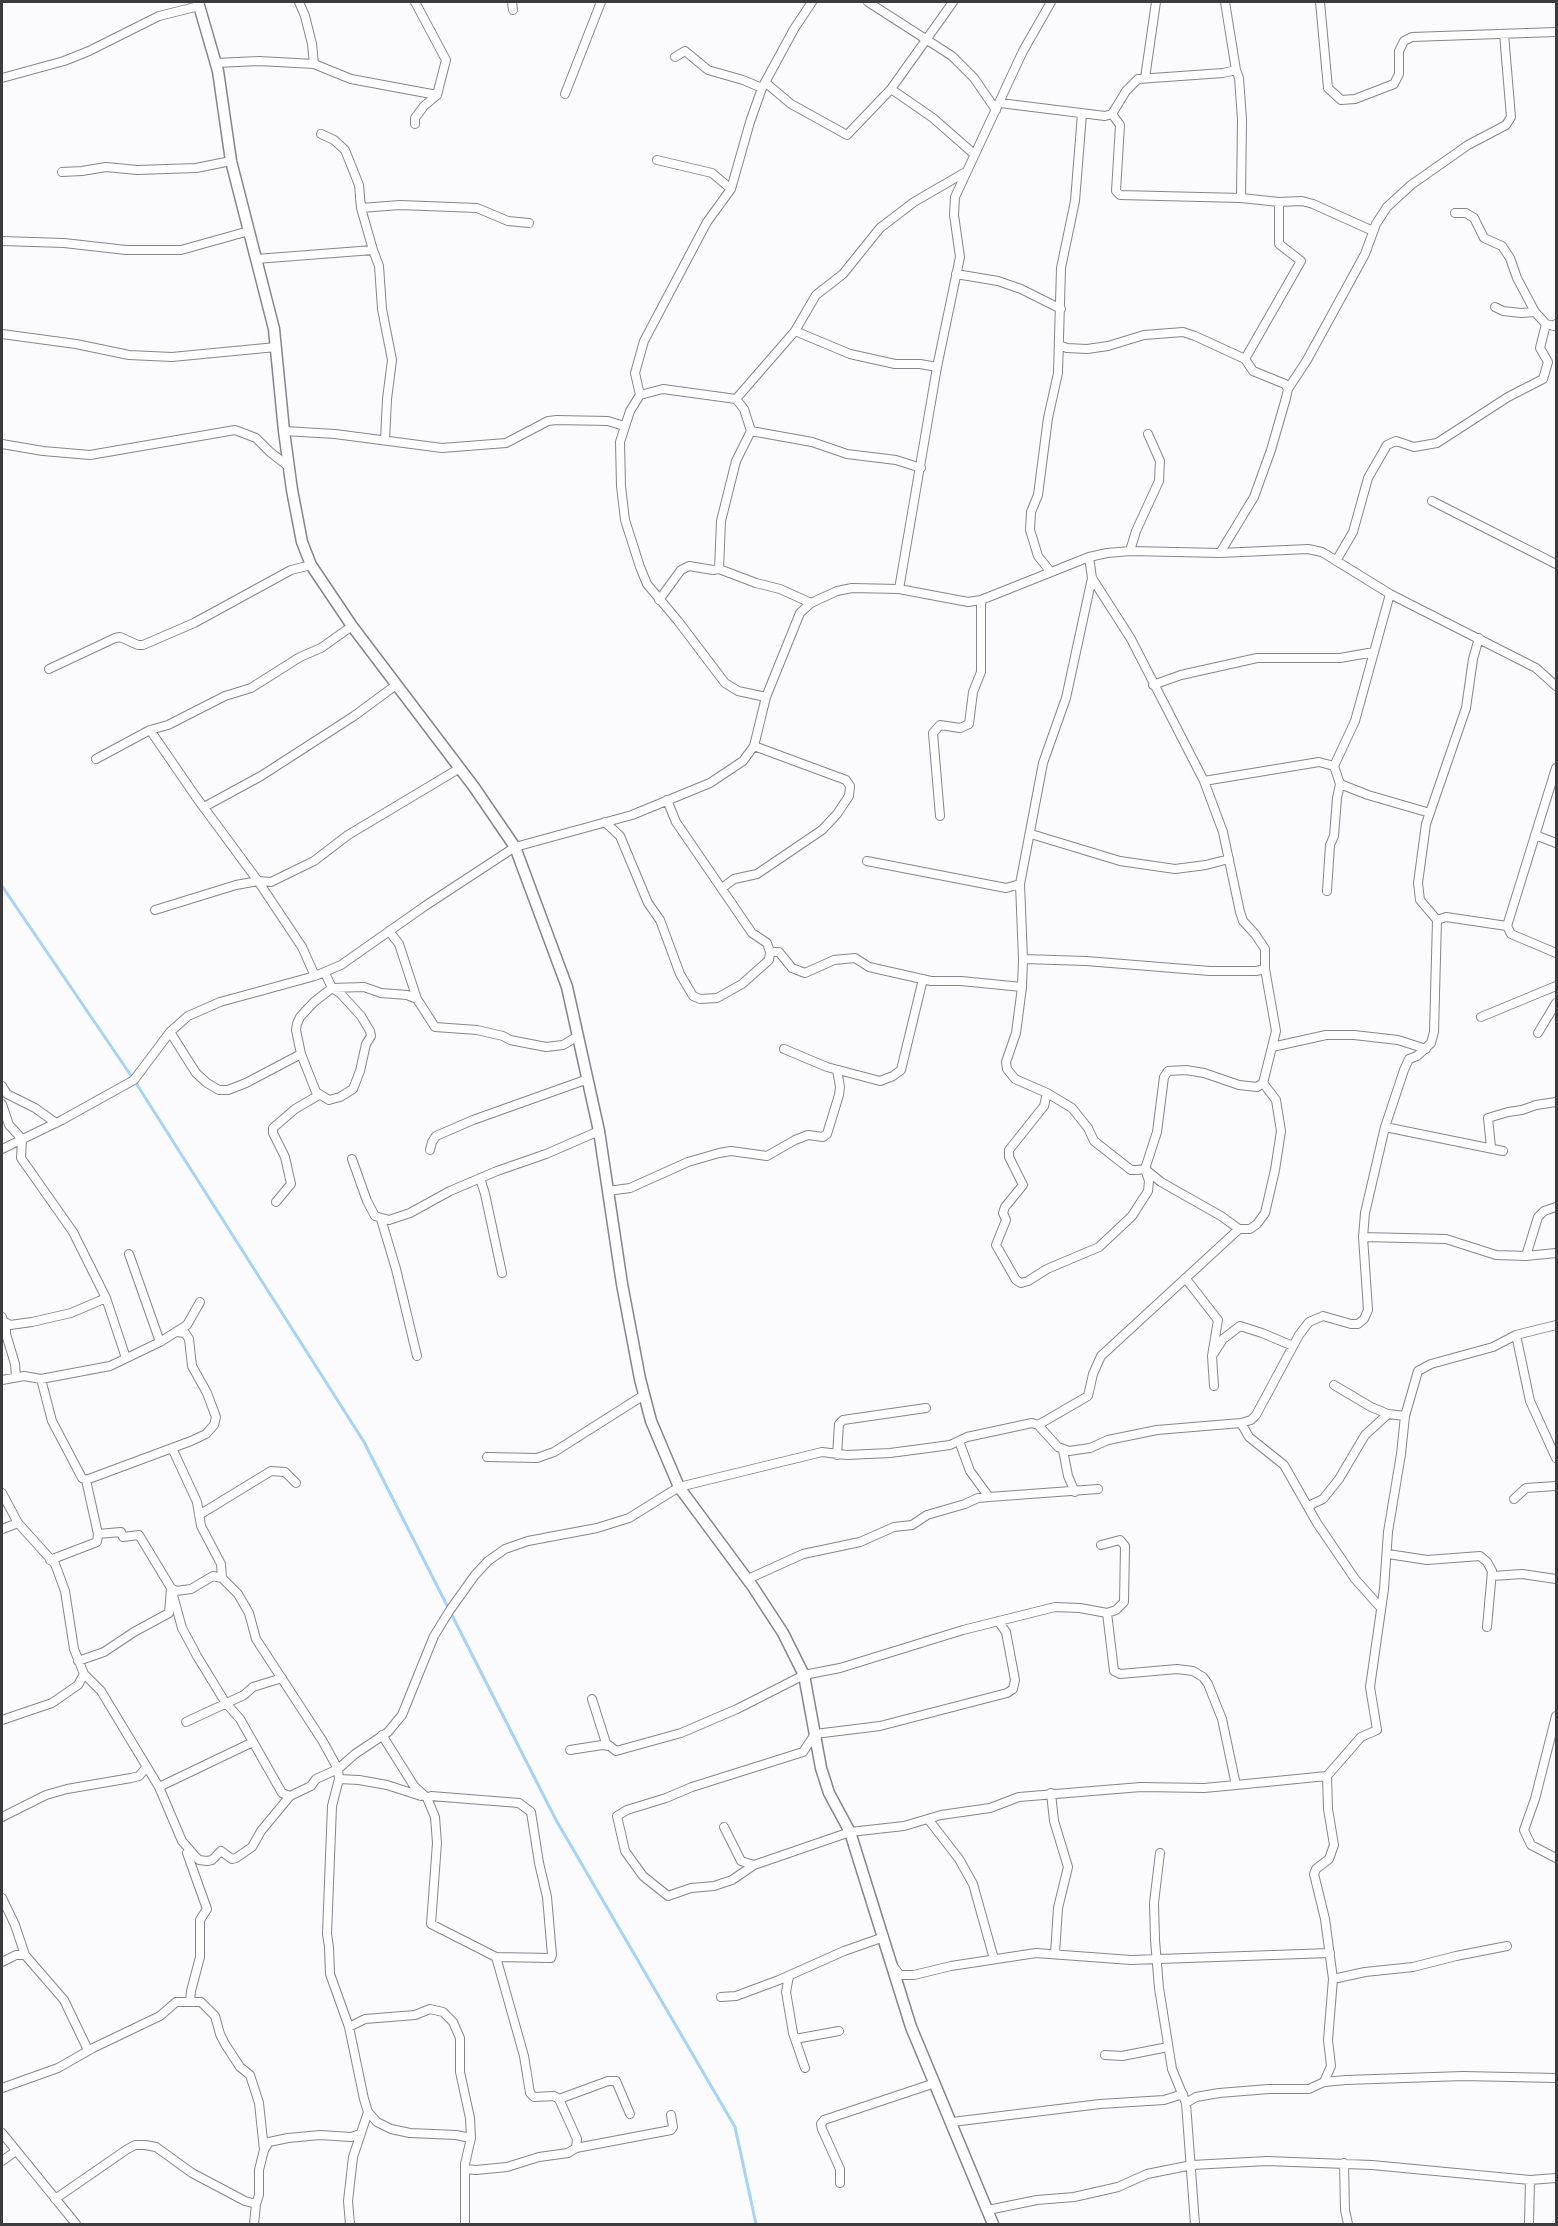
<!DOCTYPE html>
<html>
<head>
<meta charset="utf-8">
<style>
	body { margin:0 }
	#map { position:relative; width:1558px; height:2226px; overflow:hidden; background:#fbfbfd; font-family:"Libre Baskerville",serif }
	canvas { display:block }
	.frame { position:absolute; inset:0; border:3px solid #3c3c40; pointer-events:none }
</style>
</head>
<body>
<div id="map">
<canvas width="1558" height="2226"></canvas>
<div class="frame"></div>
</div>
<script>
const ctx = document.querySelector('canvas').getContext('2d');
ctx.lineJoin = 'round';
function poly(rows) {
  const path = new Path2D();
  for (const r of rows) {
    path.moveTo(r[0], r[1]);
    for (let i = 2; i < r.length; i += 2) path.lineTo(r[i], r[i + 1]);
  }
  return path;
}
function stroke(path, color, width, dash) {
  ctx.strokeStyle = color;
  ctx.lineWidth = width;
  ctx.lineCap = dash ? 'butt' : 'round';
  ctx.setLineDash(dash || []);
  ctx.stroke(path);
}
stroke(poly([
	[2,886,134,1080,364,1442,556,1820,735,2127,756,2224]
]), '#a3d4fc', 3);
const minor = poly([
	[299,2,305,16,312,44,314,64],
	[415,2,446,60,437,95,424,106,415,118,415,124],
	[512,2,513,10],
	[868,2,952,56,974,78,996,110],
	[1320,2,1328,88,1341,100,1355,99,1394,84,1399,74,1399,51,1404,41,1412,37,1556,32],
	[675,57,685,51,708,70,743,80,762,88],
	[216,63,259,61,314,64,351,79,437,95],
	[1236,70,1239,78,1242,119,1241,198],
	[2,78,64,61,89,51,159,16,199,6],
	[1145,78,1156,2],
	[766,83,791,104,847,135,891,89,953,2],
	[891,89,933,118,974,154],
	[565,94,601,2],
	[1000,103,1105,116,1112,114,1126,91,1138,79,1223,73,1236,70,1225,2],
	[1112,114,1120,125,1116,191,1120,195,1241,198,1279,202,1302,201,1313,204,1373,231],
	[321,134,334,140,345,150,359,185,361,208,373,250],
	[657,160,712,173,731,189],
	[62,172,82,171,106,167,137,170,196,168,231,161],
	[361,208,400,205,477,208,508,221,529,223],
	[2,241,64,243,126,250,181,250,249,231],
	[256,259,373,250,379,266,382,309,392,360,387,399,385,440],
	[956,274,998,281,1021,289,1061,309],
	[1495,307,1503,311,1521,313,1535,312],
	[1546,324,1554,326,1556,324],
	[795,331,850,354,895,364,920,364,937,367],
	[2,334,76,344,129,355,172,357,276,347],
	[1059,345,1067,348,1087,349,1108,346,1144,335,1183,332,1195,336,1245,359],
	[1288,389,1307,360,1365,254,1376,224,1387,207,1411,185,1468,145,1506,125,1511,117,1504,34],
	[640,395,663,389,736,399,744,409,751,431],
	[736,399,795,331,816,295,843,274,880,228,914,202,964,173],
	[284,431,335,434,442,448,506,443,548,421,557,420,608,421,624,426],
	[751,431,812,442,847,454,896,460,921,468],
	[2,444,43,451,90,455,235,430,256,438,270,452,288,466],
	[1432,501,1556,564],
	[1130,551,1136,531,1159,481,1160,461,1148,434],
	[1220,553,1254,497,1271,450,1286,398,1288,389,1285,384,1253,371,1245,359,1301,261,1279,244,1279,202],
	[1089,557,1092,578,1066,698,1043,763,1020,884,1023,959,1022,987,1016,1033,1006,1062,1007,1069,1015,1079,1047,1093,1072,1108,1088,1128,1094,1141,1131,1170,1137,1170,1145,1169,1157,1132,1164,1077,1168,1071,1186,1070,1204,1073,1239,1085,1257,1087,1263,1083],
	[1336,561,1353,532,1368,478,1387,445,1396,441,1414,447,1437,443,1508,397,1543,379,1548,362,1540,348,1546,324,1535,312,1517,278,1510,258,1502,246,1484,238,1474,218,1466,213,1455,213],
	[719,569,721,521,736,461,751,431],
	[1050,571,1038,556,1030,530,1031,512,1038,495,1048,418,1058,373,1061,268,1075,201,1082,114],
	[1092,578,1131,639,1204,781,1223,832,1240,912,1243,921,1255,934,1265,949,1265,969,1276,1031,1263,1083],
	[899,589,937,367,960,257,954,215,955,197,1023,51,1051,2],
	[659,600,681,570,689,566,713,570,719,569,756,583,780,589,811,603],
	[49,669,115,638,120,637,138,645,143,645,194,623,291,570,311,565],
	[1153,685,1181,675,1257,658,1340,658,1374,652],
	[766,697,738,691,725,683,678,621,647,584,640,567,625,520,621,486,620,442,630,411,640,395,635,373,644,341,707,222,731,189,750,122,762,88,794,29,812,2],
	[150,730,196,797,258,881,302,947,315,976],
	[96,759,150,730,168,725,225,696,251,688,300,657,321,648,352,626],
	[1556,768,1507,926,1511,934,1556,953],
	[1204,781,1319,762,1334,766],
	[1340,784,1368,795,1430,813],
	[204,807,261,776,354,716,396,685],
	[940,816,933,733,940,725,960,728,969,724,973,692,981,672,981,600],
	[605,822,620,836,648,903,660,920,680,974,693,996,700,999,717,998,742,984,769,960,770,952,767,943,752,933,676,822,667,800],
	[1031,834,1120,861,1175,869,1206,865,1229,859],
	[1535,835,1556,843],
	[867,861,1006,888,1020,884],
	[722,888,734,879,757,874,822,830,837,814,849,796,850,786,846,780,754,746],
	[1327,891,1330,845,1334,836,1337,798,1340,784,1334,766,1355,721,1390,594],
	[155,910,236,885,258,881,271,882,314,861,348,835,460,768],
	[1437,920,1420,900,1418,883,1426,824,1466,708,1473,659,1479,638],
	[770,952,779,952,792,968,805,973,834,960,855,958,869,967,931,981,961,981,1022,987],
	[1023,959,1086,961,1210,971,1256,971,1265,969],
	[325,973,332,988,340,993,361,1016,370,1031,371,1036,366,1044,360,1071,353,1089,340,1097,329,1100,316,1092,301,1054,296,1030,297,1024,300,1017,314,1002,332,988,364,987,381,993,407,995,417,999,399,944,389,931],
	[417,999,435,1027,477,1030,503,1036,510,1040,546,1047,563,1045,578,1036],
	[1481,1017,1556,986],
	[170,1032,196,1073,207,1083,219,1090,228,1090,246,1083,301,1054],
	[1538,1033,1556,1003],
	[1272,1047,1326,1035,1354,1035,1398,1040,1426,1049],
	[784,1049,827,1067,880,1081,893,1076,901,1070,923,979],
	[2,1086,7,1094,35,1108,56,1123],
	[1047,1093,1044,1106,1009,1150,1009,1157,1023,1185,1005,1207,1003,1213,1006,1220,996,1245,1016,1280,1021,1283,1028,1281,1047,1269,1099,1247,1132,1216,1148,1191,1149,1181,1145,1169,1161,1182,1221,1216,1239,1229,1250,1229,1257,1224,1265,1213,1275,1170,1281,1131,1276,1100,1263,1083],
	[2,1104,9,1125,22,1139,21,1158,73,1232,106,1298,126,1358],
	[1385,1127,1503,1151],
	[1491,1147,1488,1118,1508,1112,1522,1110,1536,1105,1556,1102],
	[2,1149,62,1120,134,1080,170,1032,188,1016,220,1002,315,976,341,965,425,906,515,847,632,815,710,783,743,761,754,746,766,697,800,613,811,603,837,591,852,588,899,589,968,602,981,600,1089,557,1107,553,1130,551,1220,553,1308,549,1322,552,1390,594,1536,668,1556,686],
	[430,1150,432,1142,436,1136,473,1120,588,1079],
	[352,1159,367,1201,375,1216,389,1220,410,1213,450,1191,497,1171,546,1154,599,1131],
	[480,1178,485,1194,502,1273],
	[608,1191,630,1188,688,1162,719,1153,731,1151,767,1156,795,1140,808,1135,823,1137,827,1134,839,1095,840,1087,837,1070],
	[276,1202,291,1184,285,1157,273,1133,273,1128,295,1109,319,1095],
	[381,1219,396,1269,417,1356],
	[1363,1237,1446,1239,1496,1255,1526,1256,1556,1253],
	[129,1254,160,1342],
	[1526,1256,1538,1217,1544,1211,1556,1207],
	[1186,1279,1218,1320,1212,1356,1223,1339,1240,1326,1262,1333,1293,1346],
	[2,1317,3,1321,10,1325,32,1322,71,1313,106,1298],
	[6,1323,6,1334,15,1364,16,1377],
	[1516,1335,1530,1401,1556,1458],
	[1212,1356,1214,1386],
	[41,1379,52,1421,82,1478,86,1480,98,1534,97,1542,50,1560],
	[2,1380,24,1376,41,1379,110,1366,160,1342,187,1325,200,1302],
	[1334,1385,1371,1407,1388,1414],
	[1241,1423,1249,1437,1284,1465,1317,1523,1355,1579,1381,1608],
	[1038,1425,1088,1396,1093,1374,1101,1356,1239,1229],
	[172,1448,197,1502,201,1526,221,1564,222,1578],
	[1063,1450,1068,1476,1075,1492],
	[837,1455,839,1424,843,1420,926,1408],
	[487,1457,537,1458,554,1452,644,1395],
	[86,1480,191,1441,206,1434,214,1425,216,1417,207,1393,192,1366,189,1339,185,1333,176,1332],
	[2,1493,18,1523,55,1564,65,1591,74,1649,84,1674,101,1691,159,1787,182,1841,195,1856,199,1860,207,1861,212,1860,221,1851,232,1859,236,1858,252,1847,261,1831,290,1796],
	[989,1497,1098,1489],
	[1514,1499,1526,1488,1556,1486],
	[1308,1506,1323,1499,1339,1479,1365,1435,1388,1414,1405,1416],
	[199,1515,271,1471,285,1472,296,1483],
	[2,1529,18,1523],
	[98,1534,121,1532,123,1537,139,1535,171,1588,176,1591,191,1589,213,1576,222,1578,238,1594,249,1613,256,1639,322,1740,338,1769,339,1779,332,1806,327,1934,329,1947,330,1974,349,2027,364,2099,368,2112,377,2122,391,2129,410,2133,456,2135,471,2138,465,2164,465,2224],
	[1388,1554,1427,1560,1480,1556,1487,1562,1492,1571,1487,1627],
	[1492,1576,1522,1574,1556,1579],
	[748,1579,803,1554,860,1542,894,1527,912,1525,927,1515,965,1504,978,1498,989,1497,970,1471,959,1441],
	[78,1661,104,1652,134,1632,169,1613,171,1588,182,1628,197,1656,225,1702,240,1719,282,1793,290,1796,311,1786,316,1779,338,1769,355,1754,388,1732,402,1715,434,1636,450,1610,475,1575,488,1561,505,1549,528,1541,597,1528,629,1518,679,1487,822,1452,847,1455,890,1453,928,1448,950,1445,967,1437,1032,1423,1038,1425,1058,1447,1069,1451,1090,1448,1108,1440,1157,1430,1241,1423,1251,1420,1256,1415,1299,1335,1309,1322,1323,1316,1351,1324,1358,1324,1364,1319,1368,1310,1363,1237,1365,1213,1385,1127,1404,1070,1409,1059,1417,1056,1431,1043,1434,1032,1437,920,1446,917,1507,926],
	[592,1699,606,1743,616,1751,681,1733,737,1709,804,1675,840,1668,963,1630,1055,1607,1080,1608,1107,1613,1116,1610,1124,1602,1125,1546,1120,1540,1101,1545],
	[1556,1716,1535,1799,1524,1830,1531,1845,1556,1858],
	[2,1720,52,1703,78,1685,84,1674],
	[186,1722,244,1695,253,1687,282,1678],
	[382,1735,414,1786,427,1798,435,1817,437,1843,431,1924,496,1957,551,1958,552,1955,547,1897,539,1863,531,1812,519,1803,431,1796,427,1798],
	[570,1750,602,1745,609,1746],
	[339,1779,359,1780,387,1785,421,1796],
	[1236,1785,1327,1776,1361,1737,1377,1730,1370,1687,1384,1589,1388,1532,1401,1454,1405,1416,1418,1371,1431,1364,1493,1347,1516,1335,1556,1325],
	[159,1787,253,1742],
	[1051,1793,1054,1821,1068,1867,1058,1908,1055,1953],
	[2,1817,46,1795,67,1789,131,1778,139,1776,146,1768],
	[928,1819,959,1859,973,1884,994,1959],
	[724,1827,741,1861,754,1865,850,1832,904,1826,941,1815,990,1808,1019,1797,1141,1787,1204,1788,1236,1785,1222,1719,1208,1684,1203,1677,1193,1671,1177,1669,1120,1674,1114,1671,1107,1613],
	[187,1853,207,1909,200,1920,200,1957,191,1991,190,2002],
	[1160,1853,1154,1903,1155,1940,1159,1988,1172,2069,1186,2103,1195,2224],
	[754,1865,732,1880,714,1886,691,1888,668,1896,643,1876,625,1851,617,1816,627,1810,666,1798,692,1787,803,1752,815,1734,880,1726,1007,1693,1013,1689,1015,1680,1006,1632,998,1621],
	[2,1898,15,1925,25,1955],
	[496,1957,524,2056,530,2093,534,2097,554,2096,559,2099,577,2139,576,2148],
	[2,1962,16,1955,25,1955,64,2000,88,2050],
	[893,1966,900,1975,914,1975,951,1966,1036,1953,1131,1960,1330,1953],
	[789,1976,786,1992,793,2033,805,2068],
	[1333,1979,1365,1972,1413,1967,1456,1956,1507,1946],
	[721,1997,736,1996,779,1980,844,1951,884,1937],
	[349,2027,365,2019,415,2015,430,2009,443,2012,453,2022,460,2038,460,2072,470,2118,471,2138],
	[795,2039,839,2031],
	[1105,2055,1122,2056,1168,2047],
	[1324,2082,1331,2066,1328,2040,1333,1979,1325,1919,1314,1874,1316,1869,1329,1859,1334,1845,1328,1809,1327,1776],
	[2,2088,58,2068,93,2048,160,2016,176,2002,201,2002,215,2016,220,2034,225,2044,240,2067,250,2075,259,2103,264,2150,259,2170,259,2195,256,2204],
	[559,2099,608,2081,616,2081,630,2114],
	[1186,2103,1196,2097,1219,2093,1269,2089,1309,2089,1324,2082,1346,2080,1463,2076,1556,2078],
	[952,2122,1100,2104,1164,2100,1183,2094],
	[2,2133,76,2224],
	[264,2150,269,2142,288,2138,320,2135,351,2137,360,2134],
	[2,2161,16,2151],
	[1344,2163,1345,2210,1348,2224],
	[465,2169,476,2170,507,2167,539,2157,568,2153,576,2148,671,2130,673,2127,671,2115],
	[840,2183,840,2169,822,2129,821,2124,824,2120,935,2083],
	[55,2199,126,2150,135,2145,145,2145,156,2147,192,2173,245,2201,256,2204,254,2224],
	[988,2210,1037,2200,1074,2197,1118,2187,1147,2174,1192,2165,1267,2161,1372,2165,1530,2180,1556,2178],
	[350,2224,348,2201,353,2157,368,2112],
	[1529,2224,1530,2180]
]);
const tertiary = poly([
	[198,2,218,71,231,161,274,329,284,431,292,490,302,542,311,565,352,626,474,787,515,847,567,987,599,1131,622,1284,640,1379,651,1421,679,1487,753,1587,783,1633,804,1675,821,1768,829,1793,850,1832,911,2027,993,2224]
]);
stroke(minor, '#85858f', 10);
stroke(tertiary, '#85858f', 13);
stroke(minor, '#fff', 8);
stroke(tertiary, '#fff', 10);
</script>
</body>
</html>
